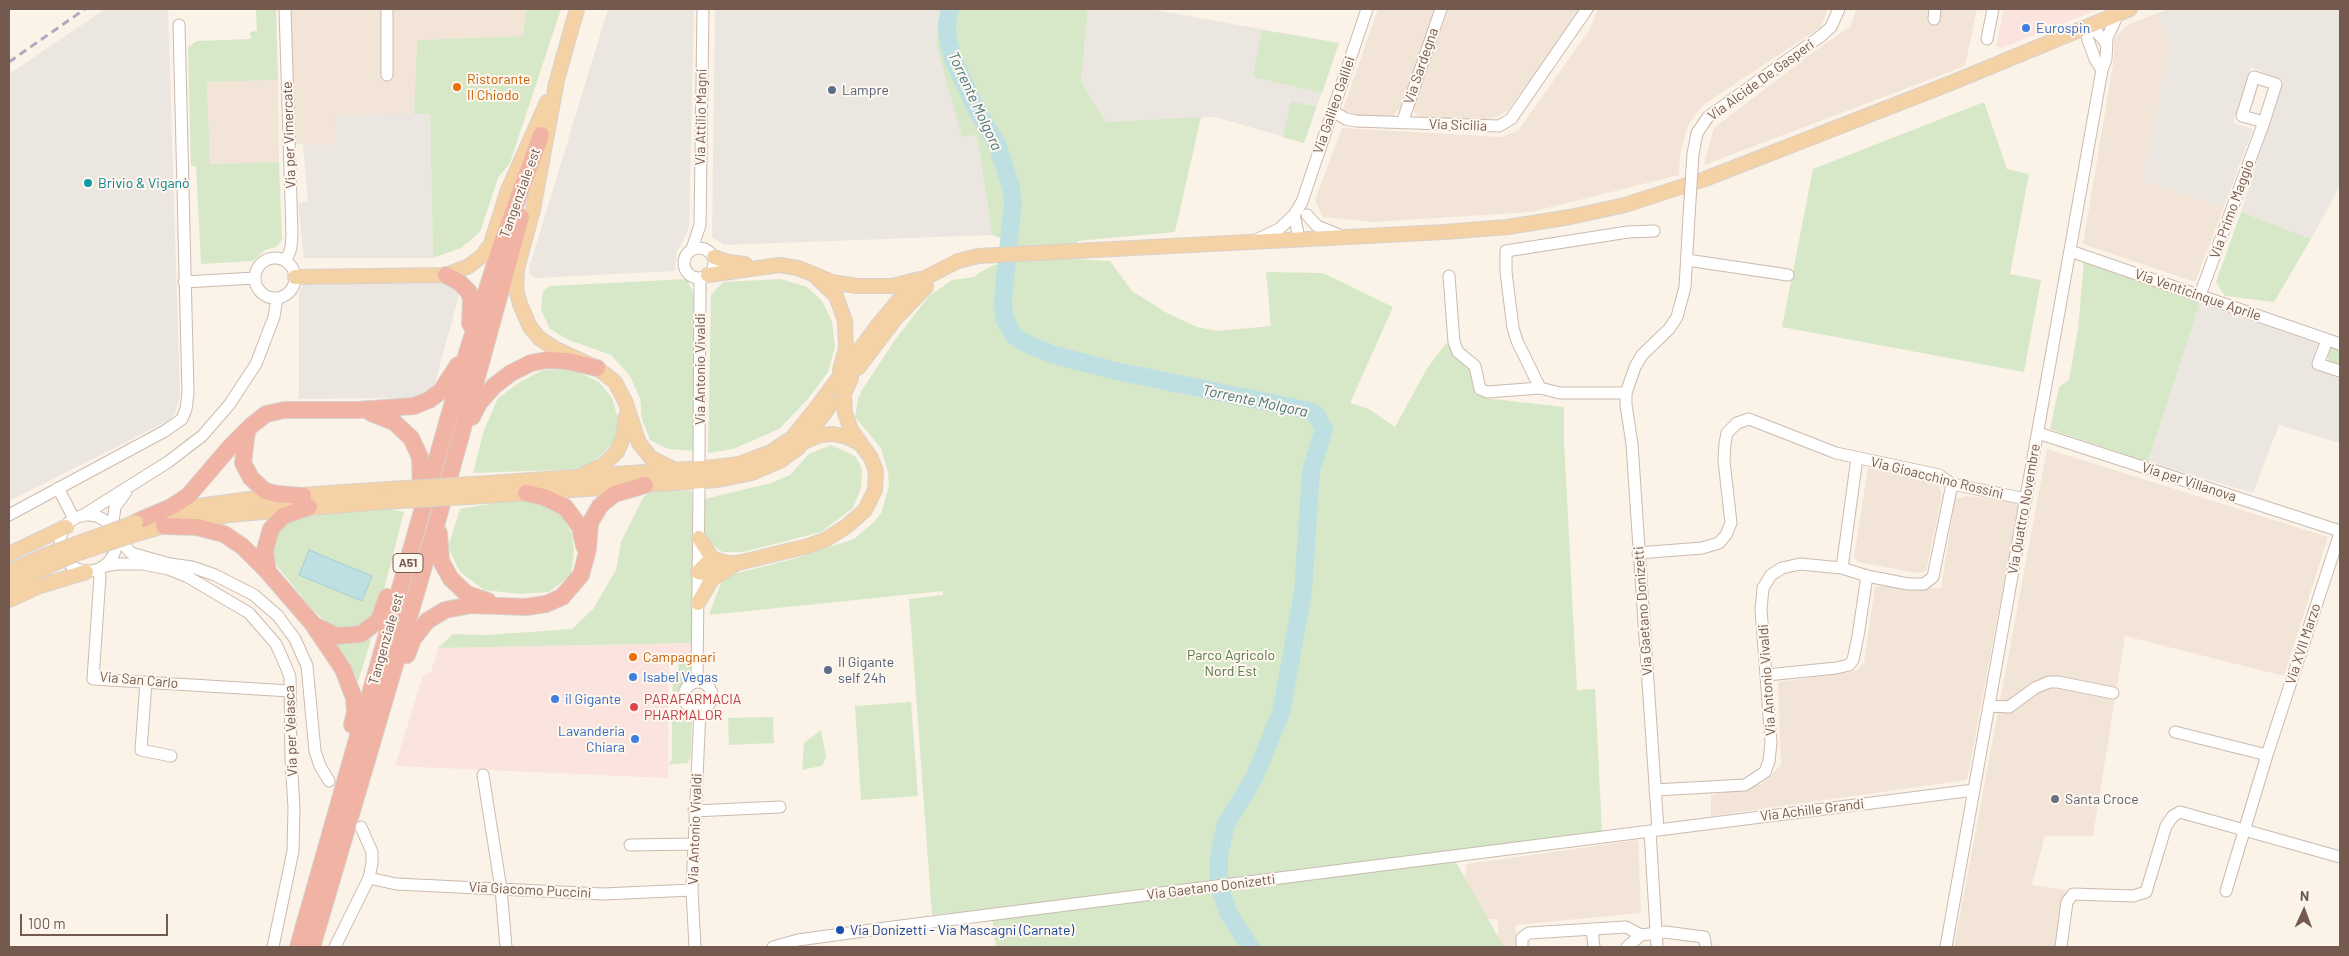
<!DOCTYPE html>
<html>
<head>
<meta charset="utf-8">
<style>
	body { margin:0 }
	#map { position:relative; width:2349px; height:956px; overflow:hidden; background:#fbf3e8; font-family:Barlow,sans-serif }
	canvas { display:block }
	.frame { position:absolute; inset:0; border:10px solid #73594e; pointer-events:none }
	.north { position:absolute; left:2279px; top:886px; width:50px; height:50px; -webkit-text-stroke:4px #fef7ef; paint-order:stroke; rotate:2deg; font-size:14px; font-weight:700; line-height:20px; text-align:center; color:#73594e }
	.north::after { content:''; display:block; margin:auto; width:18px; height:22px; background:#73594e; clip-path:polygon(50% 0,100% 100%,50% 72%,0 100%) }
	.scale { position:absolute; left:20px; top:914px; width:148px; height:22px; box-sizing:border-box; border:2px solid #73594e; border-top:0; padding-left:6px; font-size:15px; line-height:18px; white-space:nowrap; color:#73594e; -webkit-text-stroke:4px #fef7ef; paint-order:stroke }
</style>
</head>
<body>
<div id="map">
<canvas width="2349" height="956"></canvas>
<div class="frame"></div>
<div class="north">N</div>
<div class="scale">100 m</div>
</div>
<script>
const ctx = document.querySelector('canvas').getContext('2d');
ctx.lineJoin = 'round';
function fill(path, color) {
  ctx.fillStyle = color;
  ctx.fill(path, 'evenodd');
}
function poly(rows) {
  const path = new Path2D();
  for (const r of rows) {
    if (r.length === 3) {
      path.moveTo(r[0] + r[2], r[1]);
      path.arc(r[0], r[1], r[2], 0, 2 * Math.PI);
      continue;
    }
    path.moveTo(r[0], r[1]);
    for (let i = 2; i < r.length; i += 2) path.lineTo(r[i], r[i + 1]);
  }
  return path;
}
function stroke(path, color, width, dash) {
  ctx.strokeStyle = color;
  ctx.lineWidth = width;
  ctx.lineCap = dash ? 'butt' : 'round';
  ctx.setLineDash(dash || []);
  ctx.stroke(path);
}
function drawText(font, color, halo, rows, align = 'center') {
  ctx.font = font + ' Barlow,sans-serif';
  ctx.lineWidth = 4;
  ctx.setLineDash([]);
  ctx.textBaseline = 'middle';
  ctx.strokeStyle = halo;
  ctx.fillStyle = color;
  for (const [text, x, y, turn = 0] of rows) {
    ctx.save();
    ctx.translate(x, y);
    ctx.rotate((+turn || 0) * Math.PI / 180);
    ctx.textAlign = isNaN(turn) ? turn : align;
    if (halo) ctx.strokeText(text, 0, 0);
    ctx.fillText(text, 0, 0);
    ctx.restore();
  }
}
fill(poly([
	[289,9,526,9,523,36,417,40,414,114,336,115,334,145,294,144],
	[1378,9,1435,9,1401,107,1392,117,1356,117,1343,109],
	[1448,9,1582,9,1508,110,1499,116,1483,120,1419,118,1413,110],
	[1598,9,1828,9,1821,27,1703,105,1687,127,1680,155,1679,175,1531,212,1374,222,1323,217,1315,200,1342,128,1501,137,1518,131,1590,29],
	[1856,9,1977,9,1965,66,1704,165,1714,128,1809,55,1851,26],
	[2157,13,2169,45,2143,181,2224,207,2195,282,2083,244,2114,58,2114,40,2119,33,2128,25],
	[278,80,279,162,210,164,207,82],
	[2047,449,2328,537,2284,676,2125,636,2093,836,2045,836,2032,885,2066,890,2057,947,1954,947],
	[1868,468,1938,483,1942,495,1926,571,1918,573,1858,562,1854,557],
	[1966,496,2019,502,1967,780,1711,816,1711,795,1762,784,1781,765,1778,682,1857,671,1864,662,1875,587,1884,585,1941,588,1955,499],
	[1638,840,1641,913,1515,925,1517,947,1498,947,1498,919,1468,919,1465,874,1467,864]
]), '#f2e4d7');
fill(poly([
	[2004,9,2099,9,2002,48,1996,46],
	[693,643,693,656,674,656,669,660,668,778,395,766,423,675,431,672,438,648]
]), '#fae4dd');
fill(poly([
	[105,9,168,9,180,396,175,413,168,421,9,501,9,74],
	[608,9,694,9,689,226,685,237,676,253,675,271,535,278,530,274,529,268],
	[715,9,943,9,936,44,963,137,977,135,992,235,724,245,712,237],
	[1088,9,1148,9,1339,43,1304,143,1216,117,1106,122,1081,82],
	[2169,9,2340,9,2340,186,2311,239,2241,212,2283,81,2251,67,2233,123,2253,129,2224,207,2143,181,2169,45,2157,13],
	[430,113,433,258,304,258,298,203,308,202,303,144,334,145,335,115],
	[448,282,459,295,434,387,419,398,413,398,299,399,299,293,303,284],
	[2200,303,2318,344,2311,366,2340,375,2340,443,2279,425,2253,493,2148,462]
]), '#ece6e1');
fill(poly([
	[256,9,276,9,278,80,207,82,210,164,279,162,282,240,276,247,265,250,253,261,201,264,196,166,191,166,188,47,197,41,251,39,250,32,257,31],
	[526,9,561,9,510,163,498,178,480,232,461,248,433,258,430,114,414,114,417,40,523,36],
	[943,9,1088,9,1081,82,1106,122,1201,117,1175,232,1077,241,1076,259,1110,261,1132,291,1167,313,1197,327,1217,331,1271,326,1266,272,1323,273,1393,307,1350,403,1369,409,1395,427,1426,370,1446,343,1466,349,1484,398,1564,407,1564,441,1577,690,1595,689,1602,833,1453,857,1504,947,996,947,991,910,932,915,909,599,943,595,943,591,709,615,721,583,734,574,793,559,854,539,872,524,881,513,885,500,889,486,888,472,881,448,855,417,858,399,862,390,895,340,929,296,952,280,975,277,977,274,994,265,1004,264,1009,241,992,235,977,135,962,137,936,44],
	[1262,30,1339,43,1322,93,1253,77],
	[1291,101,1316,107,1304,143,1283,137],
	[1984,102,2007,169,2029,174,2010,274,2041,280,2024,372,1782,327,1813,169],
	[2241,212,2311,239,2274,302,2225,296,2216,282],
	[2084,261,2200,303,2148,462,2050,429,2059,387,2069,380,2078,329],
	[687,279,695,297,695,451,668,449,650,440,642,419,640,398,630,376,611,355,569,340,550,329,541,310,543,291,550,286],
	[781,279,807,287,822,301,832,321,835,347,828,372,808,399,779,429,733,449,708,453,711,295,723,282],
	[2334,347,2340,349,2340,365,2329,362,2328,357,2329,350],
	[543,370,574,370,599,382,612,398,618,418,617,440,586,469,473,473,484,430,498,398,520,382],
	[831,445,855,456,862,469,861,488,853,508,821,532,743,552,722,552,705,539,705,499,771,483,790,475,809,454],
	[653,489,692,491,693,643,438,648,453,634,486,635,572,629,593,609,616,570,621,542,643,498],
	[508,501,528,501,547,506,562,516,572,534,574,552,571,575,549,592,520,594,484,590,460,572,448,547,460,509],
	[378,507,404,512,379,609,370,623,339,631,328,624,310,607,278,567,273,555,272,540,279,527,300,513],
	[369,637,371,640,358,682,349,661,332,641,346,644],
	[679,656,693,656,692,680,681,690,675,692,672,691,673,685,669,683,678,676],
	[911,702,918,796,861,800,855,706],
	[669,710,678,710,692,720,691,756,688,763,668,765,672,759,672,720,669,720],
	[773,717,774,743,729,745,728,718],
	[821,730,826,756,824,763,821,766,802,770,804,743]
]), '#d7e8c8');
const water = poly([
	[309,550,372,576,362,601,299,575,309,550]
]);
fill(water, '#bee0e3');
stroke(water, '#a5d0d4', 1);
stroke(poly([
	[950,9,947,23,948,40,953,59,976,109,998,146,1011,188,1013,203,1003,299,1004,318,1013,334,1021,341,1051,354,1116,371,1306,410,1316,414,1324,429,1311,471,1303,592,1281,713,1253,780,1226,824,1219,856,1219,886,1229,914,1250,947]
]), '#bee0e3', 18);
const minor = poly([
	[285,9,292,234,291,248,286,261],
	[1934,19,1935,9],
	[1987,39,1993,9],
	[2102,70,2095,59,2088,40,2087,34,2091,25,2106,43],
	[387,75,387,9],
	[1332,111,1346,119,1356,121,1499,126,1511,119,1587,9],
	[1402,123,1441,9],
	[1693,154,1697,133,1708,117,1821,36,1831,27,1839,9],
	[1307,215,1317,226,1342,236],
	[1299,238,1294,215,1302,202,1367,9],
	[1256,240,1279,229,1294,215],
	[699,263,15],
	[692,249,700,225,703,9],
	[2070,251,2340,344],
	[275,278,20],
	[1687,260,1788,275],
	[1449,276,1454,342,1458,352,1475,366,1480,389,1487,392,1540,388,1560,393,1626,393],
	[184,282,255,278],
	[2200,295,2264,122,2276,84,2254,77,2242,116,2264,122],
	[2327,340,2318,364,2340,371],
	[1540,388,1517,341,1513,328,1506,272,1506,251,1628,232,1654,231],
	[2038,433,2340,531],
	[699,459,700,278],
	[58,488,74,519],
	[88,543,28],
	[9,515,165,431,182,419,186,409,188,393,179,25],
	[82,516,168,462,202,436,229,405,256,364,274,317,277,298],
	[112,529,115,507,126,492],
	[115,535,131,553,170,564,192,567,215,575,254,595,278,616,295,639,307,666,315,751,320,766,329,781],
	[1638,553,1702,548,1719,543,1726,535,1731,523,1724,461,1725,443,1727,433,1737,423,1749,419,1836,453,1939,475,1952,484,2026,499],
	[143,564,168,569,188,577,249,613,276,644,287,669,290,677,291,759,294,808,293,851,273,947],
	[105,566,117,564,148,564],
	[1842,568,1857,458],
	[98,570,100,576,93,679,290,691],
	[1767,675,1836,668,1849,665,1853,660,1858,636,1867,576,1908,584,1924,584,1933,577,1952,484],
	[698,696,14],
	[146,682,141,750,171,756],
	[697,682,699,489],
	[1989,706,2009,707,2035,688,2049,682,2058,682,2113,693],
	[2175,732,2267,755,2340,533],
	[483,775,501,889,506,947],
	[1655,790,1745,785,1765,772,1769,761,1771,742,1761,609,1763,588,1771,575,1782,568,1800,564,1842,568,1867,576],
	[694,811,780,807],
	[1658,830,1632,444,1626,405,1626,393,1635,367,1642,355,1669,329,1677,317,1685,287,1689,216],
	[1650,831,1657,947],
	[630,845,694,844],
	[369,878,396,884,603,894,692,890],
	[2226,891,2267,755],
	[1592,929,1594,947],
	[335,947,369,878,372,863,372,852,361,827],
	[695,947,692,890,700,710],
	[773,947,798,940,893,927,1974,790],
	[1522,947,1522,938,1529,933,1626,927,1641,935],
	[1627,947,1641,935,1665,932,1704,937,1706,947],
	[1946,947,2102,70,2106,59,2107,38,2120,10],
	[2061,947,2067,902,2073,894,2133,896,2146,892,2166,826,2173,816,2180,812,2340,857]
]);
const major = poly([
	[557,80,533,210,517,269,516,289,520,304,530,327,539,338,554,348,597,368,615,382,625,401,639,443,651,458,675,470],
	[555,87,577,9],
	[714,257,728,262,745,264],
	[708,275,779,265,798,268,832,282,857,286,892,286,920,279],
	[295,277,446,275,469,266,482,256,491,244,508,190,547,102],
	[818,279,836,296,845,321,846,348,840,370],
	[858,368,896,318,926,287],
	[804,442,820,435,833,434,847,437,859,443],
	[586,473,602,466,617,452,623,438,626,416],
	[490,483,716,467,739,464,771,452,792,438,814,411,878,325,898,301,927,277,958,261,978,256,1444,232,1508,227,1570,217,1625,205,1705,179,1951,83,2130,9],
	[485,496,718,480,752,473,780,461,799,447,832,403],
	[164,514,205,505,257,498,389,489],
	[140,533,164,526,228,515,383,502],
	[699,538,712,558,727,563,738,563,808,546,825,540,847,526,865,510,875,490,876,471,871,458,851,430,845,413,844,394,851,378],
	[9,554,66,527],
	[9,572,46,555],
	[716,575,698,572,706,564,722,562],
	[9,585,47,567],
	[9,600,40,586,86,572],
	[698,603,712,579,736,564]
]);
const highway = poly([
	[446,275,459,282,469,292,471,300,470,324],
	[371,413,394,422,411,438,420,457,421,491],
	[472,417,479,403,494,386,511,373,531,363,547,360,567,361,597,368],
	[247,431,243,463,251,478,265,491,277,494,303,496],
	[526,493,544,497,565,507,580,527,584,546],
	[136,522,171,507,188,496,230,447,252,425,266,414,284,410,357,410,414,406,429,400,441,391,458,365],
	[164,526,197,527,224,534,242,546,268,572,312,623,343,669,354,698,355,712,352,725],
	[439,533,441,561,451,579,467,594,488,601],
	[268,572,265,550,271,529,283,516,309,507],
	[316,626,336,636,361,634,379,620,387,597],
	[407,655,413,639,427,621,445,610,471,605,526,607,546,604,562,597,581,575,588,549,590,523,600,506,614,494,645,485],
	[298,947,467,353,501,245,541,135],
	[312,947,439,515,521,217]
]);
stroke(minor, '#ccbaaf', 13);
stroke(major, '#d8d1cd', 16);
stroke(highway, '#d8d1cd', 18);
stroke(minor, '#fff', 11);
stroke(major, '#f4d2a6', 14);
stroke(highway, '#f0b3a4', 16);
stroke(poly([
	[9,62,85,9]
]), '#b5a7c4', 3, [8, 5]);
const minorBridge = poly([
	[1689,216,1693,154]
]);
const majorBridge = poly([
	[389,489,490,483],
	[383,502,485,496],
	[46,555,136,522],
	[47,567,76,554,140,533]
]);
stroke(minorBridge, '#ccbaaf', 13, []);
stroke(majorBridge, '#d8d1cd', 16, []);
stroke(minorBridge, '#fff', 11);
stroke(majorBridge, '#f4d2a6', 14);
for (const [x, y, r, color] of [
	[2026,28,5,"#3f7fe0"],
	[457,87,5,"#e8710a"],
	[832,90,5,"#5c6f8a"],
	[88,183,5,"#0f9aa8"],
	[633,657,5,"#e8710a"],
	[828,670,5,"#5c6f8a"],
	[633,677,5,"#3f7fe0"],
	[555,699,5,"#3f7fe0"],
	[634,707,5,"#e0444e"],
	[635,739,5,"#3f7fe0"],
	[2055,799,5,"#6b7280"],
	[840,930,5,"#1a4fb4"]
]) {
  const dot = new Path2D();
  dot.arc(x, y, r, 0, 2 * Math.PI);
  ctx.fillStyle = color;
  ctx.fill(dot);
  stroke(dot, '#fef7ef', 2);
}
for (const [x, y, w] of [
	[408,563,30]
]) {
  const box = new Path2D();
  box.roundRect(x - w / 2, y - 9.5, w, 19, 4);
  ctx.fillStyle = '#fef7ef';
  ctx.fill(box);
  stroke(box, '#73594e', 1);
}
drawText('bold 12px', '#73594e', null, [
	["A51",408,563]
]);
drawText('14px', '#366cbe', '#fef7ef', [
	["Eurospin",2036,28],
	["Isabel Vegas",643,677],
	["il Gigante",565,699],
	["Lavanderia",625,731,"right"],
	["Chiara",625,747,"right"]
], 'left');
drawText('14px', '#73594e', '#fef7ef', [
	["Via Sardegna",1421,66,-71],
	["Via Alcide De Gasperi",1761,80,-36],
	["Via Galileo Galilei",1334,105,-71],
	["Via Attilio Magni",701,117,-89],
	["Via Sicilia",1458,125,2],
	["Via per Vimercate",289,135,-92],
	["Tangenziale est",520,193,-70],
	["Via Primo Maggio",2232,209,-70],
	["Via Venticinque Aprile",2198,295,19],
	["Via Antonio Vivaldi",700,369,-90],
	["Via Gioacchino Rossini",1937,478,14],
	["Via per Villanova",2189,482,18],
	["Via Quattro Novembre",2024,509,-80],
	["Via Gaetano Donizetti",1643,611,-94],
	["Tangenziale est",386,639,-74],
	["Via XVII Marzo",2303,644,-72],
	["Via San Carlo",139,680,5],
	["Via Antonio Vivaldi",1767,680,-94],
	["Via per Velasca",291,731,-92],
	["Via Achille Grandi",1812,810,-7],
	["Via Antonio Vivaldi",695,829,-88],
	["Via Gaetano Donizetti",1211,887,-7],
	["Via Giacomo Puccini",530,890,3]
]);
drawText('14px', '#c56008', '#fef7ef', [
	["Ristorante",467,79],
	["Il Chiodo",467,95],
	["Campagnari",643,657]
], 'left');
drawText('14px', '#4e5e75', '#fef7ef', [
	["Lampre",842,90],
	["Il Gigante",838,662],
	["self 24h",838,678]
], 'left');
drawText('14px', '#0d838f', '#fef7ef', [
	["Brivio & Viganò",98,183]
], 'left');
drawText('14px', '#587847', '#fef7ef', [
	["Parco Agricolo",1231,655],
	["Nord Est",1231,671]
]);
drawText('14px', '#be3a42', '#fef7ef', [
	["PARAFARMACIA",644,699],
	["PHARMALOR",644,715]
], 'left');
drawText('14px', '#5b616d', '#fef7ef', [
	["Santa Croce",2065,799]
], 'left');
drawText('14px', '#164399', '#fef7ef', [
	["Via Donizetti - Via Mascagni (Carnate)",850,930]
], 'left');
drawText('italic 15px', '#46787e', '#fef7ef', [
	["Torrente Molgora",975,101,65],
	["Torrente Molgora",1255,401,12]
]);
</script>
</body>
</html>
